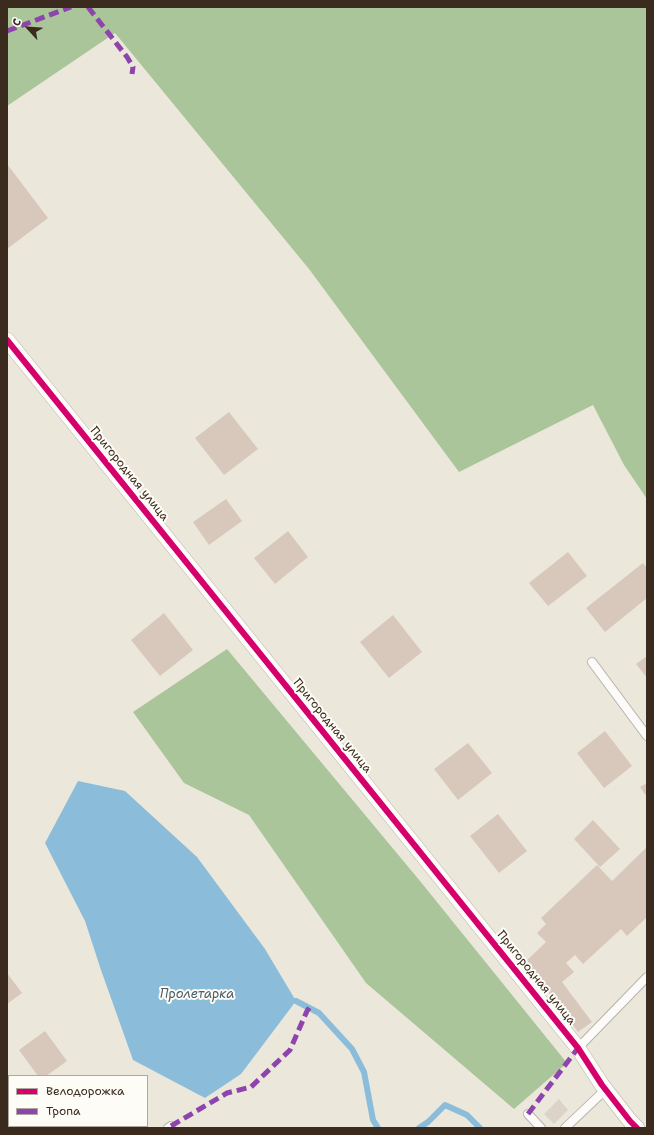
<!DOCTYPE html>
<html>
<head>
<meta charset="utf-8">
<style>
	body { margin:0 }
	#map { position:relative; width:654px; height:1135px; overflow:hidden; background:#ece7db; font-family:"Shantell Sans",sans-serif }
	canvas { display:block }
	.frame { position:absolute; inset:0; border:8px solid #3b2a1e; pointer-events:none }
	.legend { position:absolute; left:8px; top:1075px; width:140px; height:52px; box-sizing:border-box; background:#fdfcf7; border:1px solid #afa8a0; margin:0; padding:5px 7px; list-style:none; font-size:12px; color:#3b2a1e }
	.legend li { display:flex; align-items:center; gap:8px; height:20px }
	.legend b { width:20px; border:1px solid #afa8a0 }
	.north { position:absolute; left:8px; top:8px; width:40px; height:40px; -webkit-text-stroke:3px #fdfcf7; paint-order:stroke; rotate:296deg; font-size:11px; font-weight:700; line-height:16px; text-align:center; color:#3b2a1e }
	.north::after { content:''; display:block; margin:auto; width:14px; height:18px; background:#3b2a1e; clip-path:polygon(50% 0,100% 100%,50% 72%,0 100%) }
</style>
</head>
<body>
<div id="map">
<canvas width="654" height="1135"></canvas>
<div class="frame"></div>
<ul class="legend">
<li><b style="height:5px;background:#d6006c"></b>Велодорожка</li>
<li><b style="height:5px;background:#8e44ad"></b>Тропа</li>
</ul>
<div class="north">С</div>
</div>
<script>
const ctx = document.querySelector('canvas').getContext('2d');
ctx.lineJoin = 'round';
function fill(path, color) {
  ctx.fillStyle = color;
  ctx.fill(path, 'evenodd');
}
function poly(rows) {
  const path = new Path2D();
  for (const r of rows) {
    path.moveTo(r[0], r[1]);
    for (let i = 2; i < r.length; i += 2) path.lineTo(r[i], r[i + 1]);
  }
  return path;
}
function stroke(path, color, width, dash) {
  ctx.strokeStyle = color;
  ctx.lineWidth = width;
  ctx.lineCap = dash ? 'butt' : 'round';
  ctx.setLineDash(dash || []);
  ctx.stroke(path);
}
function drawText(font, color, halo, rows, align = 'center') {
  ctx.font = font + ' "Shantell Sans",sans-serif';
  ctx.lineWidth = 4;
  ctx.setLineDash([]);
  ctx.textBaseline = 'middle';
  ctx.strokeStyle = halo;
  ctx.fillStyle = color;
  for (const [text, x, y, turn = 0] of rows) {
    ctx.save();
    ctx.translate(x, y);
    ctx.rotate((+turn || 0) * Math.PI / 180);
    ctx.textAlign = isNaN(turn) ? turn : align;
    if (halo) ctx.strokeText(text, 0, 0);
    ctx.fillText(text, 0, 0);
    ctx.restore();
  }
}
fill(poly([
	[559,1099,568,1110,554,1124,544,1114]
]), '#dcd3c8');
fill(poly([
	[7,7,647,7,647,499,624,465,593,405,459,472,309,269,115,33,7,106],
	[227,649,420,881,567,1063,514,1109,366,983,249,815,184,783,133,712]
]), '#aac59a');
fill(poly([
	[78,781,125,791,197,857,265,949,296,1001,241,1074,205,1098,133,1060,101,970,85,921,45,843]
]), '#8bbdda');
stroke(poly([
	[296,1001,319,1013,352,1049,364,1072,373,1120,378,1128],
	[419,1128,428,1122,445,1105,467,1115,480,1128]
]), '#8bbdda', 6);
fill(poly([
	[7,164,48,218,7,249],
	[229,412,258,449,224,475,195,438],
	[226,499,242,521,209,545,193,522],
	[288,531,308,557,275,584,254,558],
	[568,552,587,576,548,606,529,583],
	[643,563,647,568,647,598,605,632,586,608],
	[164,613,193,650,160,676,131,640],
	[393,615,422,652,389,678,360,642],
	[647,656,647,678,636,664],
	[605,731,632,766,604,788,577,753],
	[468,743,492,773,458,800,434,769],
	[647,783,647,797,640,787],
	[498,814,527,851,499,873,470,836],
	[593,820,620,849,600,867,574,839],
	[647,847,647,917,627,936,621,929,583,964,575,955,566,963,574,972,562,982,592,1022,578,1032,550,994,522,965,546,942,537,933,546,924,541,918,597,865,612,881],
	[7,973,22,993,7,1004],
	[45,1031,67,1061,46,1076,38,1076,19,1050]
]), '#d8c8bb');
const lane = poly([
	[592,662,647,736],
	[578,1048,647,977],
	[528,1114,541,1128],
	[168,1128,171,1126],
	[565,1128,605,1090]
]);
const street = poly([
	[7,340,578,1048,602,1085,630,1121,637,1128],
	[7,1095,9,1098],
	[27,1126,29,1128]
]);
stroke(lane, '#b8b3ab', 10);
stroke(street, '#b8b3ab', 16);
stroke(lane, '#fcfbfa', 8);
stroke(street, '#fcfbfa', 15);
stroke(poly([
	[88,7,127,57,133,67,132,74],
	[7,31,71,7],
	[528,1114,578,1048],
	[171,1126,227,1093,251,1087,290,1050,307,1011,312,1004]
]), '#8e44ad', 5, [10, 5]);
stroke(poly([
	[7,340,578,1048,602,1085,630,1121,637,1128]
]), '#d6006c', 6);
drawText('12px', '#3b2a1e', '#fdfcf7', [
	["Пригородная улица",129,474,51],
	["Пригородная улица",332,726,51],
	["Пригородная улица",536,978,51]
]);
drawText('italic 13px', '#4a5e69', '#fdfcf7', [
	["Пролетарка",197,995]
]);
</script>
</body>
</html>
